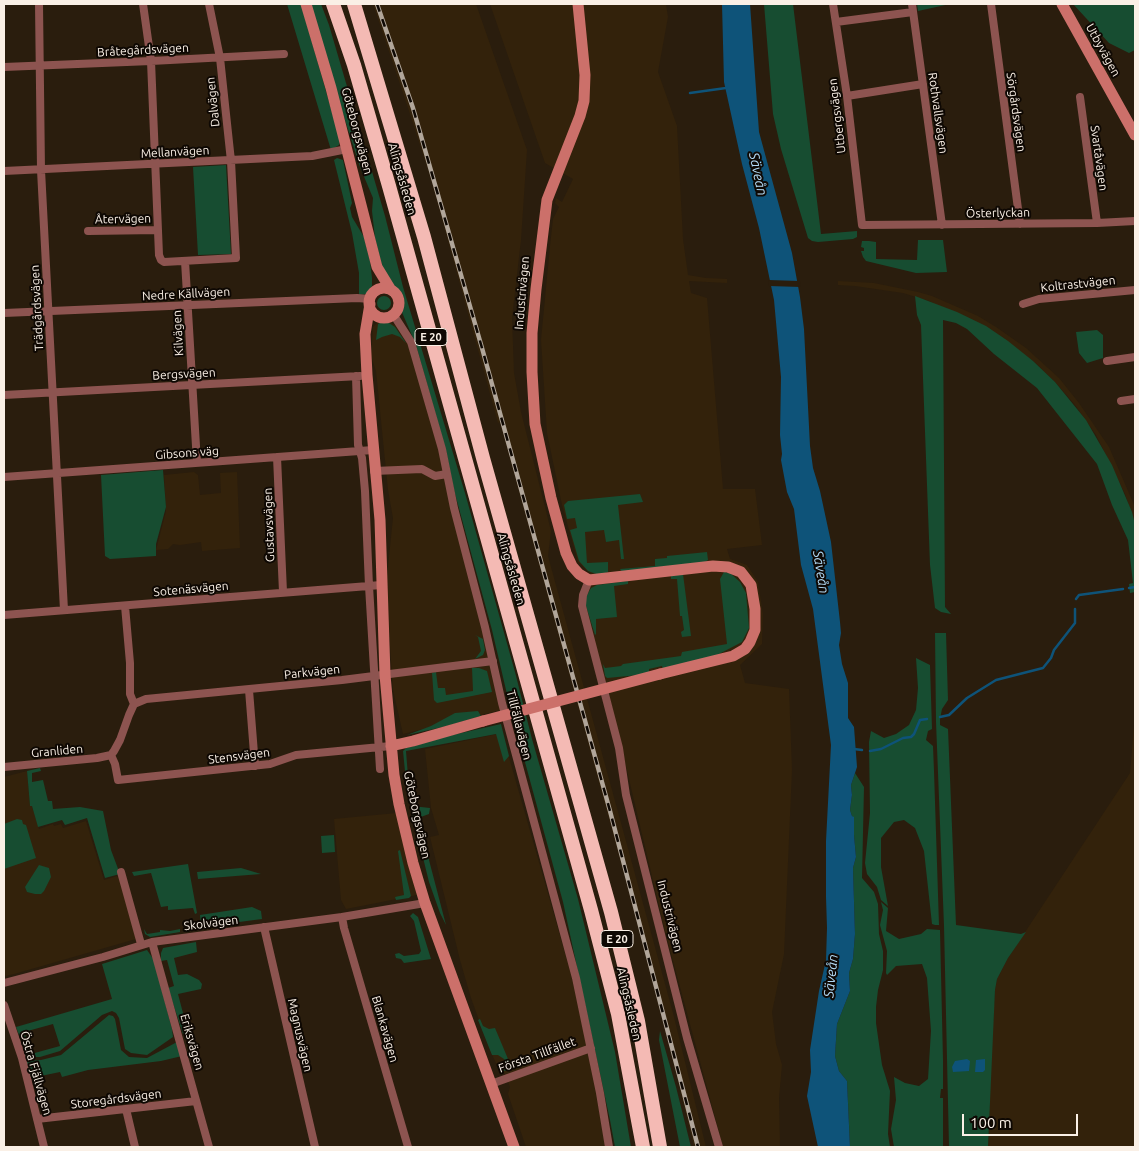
<!DOCTYPE html>
<html>
<head>
<meta charset="utf-8">
<style>
	body { margin:0 }
	#map { position:relative; width:1139px; height:1151px; overflow:hidden; background:#2a1d0d; font-family:Ubuntu,sans-serif }
	canvas { display:block }
	.frame { position:absolute; inset:0; border:5px solid #faf0e6; pointer-events:none }
	.scale { position:absolute; left:962px; top:1114px; width:116px; height:22px; box-sizing:border-box; border:2px solid #faf0e6; border-top:0; padding-left:6px; font-size:15px; line-height:18px; white-space:nowrap; color:#faf0e6; -webkit-text-stroke:4px #0e0803; paint-order:stroke }
</style>
</head>
<body>
<div id="map">
<canvas width="1139" height="1151"></canvas>
<div class="frame"></div>
<div class="scale">100 m</div>
</div>
<script>
const ctx = document.querySelector('canvas').getContext('2d');
ctx.lineJoin = 'round';
function fill(path, color) {
  ctx.fillStyle = color;
  ctx.fill(path, 'evenodd');
}
function poly(rows) {
  const path = new Path2D();
  for (const r of rows) {
    if (r.length === 3) {
      path.moveTo(r[0] + r[2], r[1]);
      path.arc(r[0], r[1], r[2], 0, 2 * Math.PI);
      continue;
    }
    path.moveTo(r[0], r[1]);
    for (let i = 2; i < r.length; i += 2) path.lineTo(r[i], r[i + 1]);
  }
  return path;
}
function stroke(path, color, width, dash) {
  ctx.strokeStyle = color;
  ctx.lineWidth = width;
  ctx.lineCap = dash ? 'butt' : 'round';
  ctx.setLineDash(dash || []);
  ctx.stroke(path);
}
function drawText(font, color, halo, rows, align = 'center') {
  ctx.font = font + ' Ubuntu,sans-serif';
  ctx.lineWidth = 4;
  ctx.setLineDash([]);
  ctx.textBaseline = 'middle';
  ctx.strokeStyle = halo;
  ctx.fillStyle = color;
  for (const [text, x, y, turn = 0] of rows) {
    ctx.save();
    ctx.translate(x, y);
    ctx.rotate((+turn || 0) * Math.PI / 180);
    ctx.textAlign = isNaN(turn) ? turn : align;
    if (halo) ctx.strokeText(text, 0, 0);
    ctx.fillText(text, 0, 0);
    ctx.restore();
  }
}
fill(poly([
	[373,4,476,4,527,150,521,240,512,318,514,373,521,412,551,531,548,556,673,1013,706,1147,694,1147,656,990,500,422,498,423,432,182,407,105],
	[490,4,666,4,668,17,658,72,677,126,683,239,688,275,706,278,727,279,727,283,689,281,691,293,707,298,723,489,755,489,762,545,727,549,730,559,747,565,758,582,763,614,762,644,740,665,745,683,789,689,792,770,784,954,772,1012,776,1044,782,1065,779,1098,780,1147,723,1147,665,931,610,699,585,607,585,595,590,587,590,573,578,562,573,544,562,505,547,433,541,340,550,246,553,219,559,207,555,203,556,198,562,202,573,179,545,163],
	[838,281,874,283,918,292,932,296,978,316,996,327,1026,348,1059,378,1079,403,1109,447,1135,507,1135,524,1125,494,1096,435,1075,405,1055,382,1033,361,929,301,903,293,855,286,838,285],
	[385,319,399,327,407,338,440,448,488,647,501,710,403,734,393,690,390,646,387,576,393,518,388,490,376,371,371,356,373,327,378,322],
	[194,472,198,475,200,495,221,493,220,473,237,472,240,548,202,551,201,542,180,545,173,544,168,549,156,550,166,511,164,475],
	[1135,713,1135,1147,988,1147,991,1055,995,990,997,979,1008,958,1130,773],
	[502,733,571,974,586,1042,606,1147,526,1147,508,1094,510,1087,504,1072,499,1070,489,1048,471,998,460,960,430,837,439,835,431,808,425,749],
	[27,771,30,805,32,806,39,829,53,824,54,826,61,824,63,828,86,821,104,880,117,876,118,877,120,876,136,939,14,974,5,976,4,975,4,777],
	[397,813,417,895,346,909,341,900,334,819]
]), '#33220b');
fill(poly([
	[287,4,301,4,340,140,339,145,331,150],
	[308,4,321,4,329,25,385,216,403,287,465,493,515,672,532,739,578,899,615,1052,631,1147,615,1147,610,1120,563,902,510,707,492,630,454,490,446,451,416,345,401,310,402,297,398,290,392,285,382,266,375,238,372,211,373,198,360,167],
	[764,4,793,4,821,234,857,231,857,237,853,239,818,242,812,241,808,238,781,149,773,114],
	[917,4,950,4,918,11],
	[1073,4,1135,4,1135,50,1129,53,1109,43],
	[337,158,343,160,352,203,350,208,352,217,364,237,370,261,372,278,372,286,366,294,359,295,359,273,352,233,334,160],
	[226,165,231,254,198,255,193,167],
	[918,240,943,240,947,272,916,273,866,261,863,257,861,251,864,251,864,248,861,247,862,241,869,241,876,242,876,259,917,260],
	[915,296,957,312,986,326,1008,341,1033,361,1055,382,1086,420,1112,465,1132,512,1135,524,1135,592,1130,593,1129,584,1133,583,1128,540,1112,505,1097,464,1037,388,994,354,967,329,956,323,943,320,945,607,951,614,941,612,935,608,930,565,921,325,917,315],
	[384,303,7],
	[383,321,389,323,395,327,406,343,400,337,392,334,382,337,376,340,378,324],
	[1097,330,1103,335,1103,358,1087,363,1079,353,1076,332],
	[163,470,166,507,156,544,156,556,110,559,105,556,101,475],
	[640,494,643,502,618,505,624,559,621,559,619,540,606,542,604,530,585,532,587,563,608,562,608,572,599,575,588,571,579,561,570,530,577,528,575,518,567,519,564,505,568,501],
	[707,552,708,560,705,562,622,572,620,569,655,566,655,559,667,558,667,556],
	[724,572,730,573,740,582,746,593,749,628,742,642,717,655,663,670,662,666,649,669,649,673,639,675,607,678,605,676,603,664,605,668,621,666,623,664,681,656,682,652,727,644,720,579],
	[683,574,691,636,682,637,681,632,684,630,682,616,680,616,677,579,671,579,671,576],
	[628,581,628,584,614,586,617,617,596,619,596,634,595,635,586,606,586,597,591,588,597,585],
	[935,633,946,633,948,700,942,709,940,719,940,725,948,729,956,925,1021,934,1026,932,1008,958,997,979,995,990,988,1147,949,1147,944,926,936,722],
	[475,635,483,639,485,650,483,655,475,659,481,651,478,637],
	[916,658,930,665,932,729,928,731,926,740,933,746,934,771,939,925,935,925,932,924,924,851,915,828,904,820,894,822,881,838,881,867,888,906,881,900,877,887,867,874,865,863,870,813,869,742,871,731,884,738,896,734,909,725,916,710,918,688],
	[472,668,479,668,487,671,492,692,437,703,434,700,432,673,436,672,438,688,445,688,446,695,473,691],
	[478,711,481,716,447,726,407,735,431,726,455,713],
	[501,724,509,756,504,762,496,734,406,751,409,789,415,788,414,792,409,794,407,792,403,751,406,748,448,736],
	[40,768,41,771,32,773,32,782,43,780,48,801,52,801,53,809,80,807,103,811,111,850,120,874,105,878,87,818,65,825,62,820,38,827,32,806,30,806,27,771],
	[855,773,864,787,862,878,874,892,878,904,879,934,883,951,883,970,878,990,876,1007,876,1023,882,1065,890,1091,888,1134,890,1147,850,1147,847,1081,839,1071,835,1056,837,1024,850,991,849,973,853,959,855,934,853,868,856,857,854,835,854,818,852,816,850,810,852,795,851,785],
	[412,806,430,808,429,814,418,818,446,925,440,913,429,882,411,809],
	[17,819,22,820,23,824,26,825,36,858,4,869,4,824],
	[334,835,335,852,322,853,321,836],
	[400,850,411,896,409,898,396,900,395,897,404,895,398,851],
	[188,864,197,913,195,914,193,908,168,910,168,906,161,907,151,873,134,876,132,872],
	[39,865,49,868,51,877,44,891,41,894,35,894,27,892,25,887],
	[241,868,261,874,198,879,197,872],
	[881,902,888,908,886,931,899,939,921,934,927,929,940,930,943,1060,943,1089,941,1089,940,1098,943,1098,943,1147,894,1147,891,1129,896,1100,894,1077,905,1083,919,1086,928,1079,931,1031,927,978,922,964,896,966,887,975,886,973,887,951,880,925,883,910],
	[252,907,261,911,262,919,201,927,200,915],
	[413,913,418,917,431,959,404,963,401,959,396,958,395,954,399,953,404,956,419,954,421,951,414,921,410,916],
	[144,929,147,934,160,932,160,930,170,931,180,929,180,932,150,937,145,934],
	[196,942,197,952,174,958,178,975,187,974,199,980,202,984,201,989,178,994,188,1032,183,1034,168,988,174,986,167,960,161,961,161,953,163,948],
	[147,950,154,960,172,1029,173,1037,147,1055,131,1053,125,1049,119,1018,116,1013,112,1011,102,1015,60,1051,40,1057,26,1057,24,1050,26,1048,29,1048,31,1054,60,1046,53,1024,24,1032,27,1040,23,1041,21,1040,16,1027,112,999,102,964],
	[109,1015,113,1016,115,1019,121,1050,129,1057,147,1058,177,1042,182,1056,161,1061,88,1070,62,1077,60,1072,31,1078,26,1061,41,1060,61,1055],
	[480,1019,483,1026,489,1029,495,1028,511,1066,518,1063,520,1063,520,1066,504,1071,505,1064,504,1059,498,1055,492,1055,478,1020],
	[660,1031,676,1087,691,1147,680,1147,659,1040]
]), '#174d31');
fill(poly([
	[722,4,750,4,759,132,792,253,800,297,804,329,810,446,813,468,820,491,831,542,840,622,841,633,839,645,842,664,848,683,848,718,854,727,857,767,851,785,852,795,850,810,852,816,854,817,854,835,856,857,853,868,855,934,853,959,849,973,850,991,837,1024,835,1056,839,1071,847,1081,850,1147,818,1147,807,1096,811,1072,810,1050,819,991,826,960,827,928,826,897,826,841,831,745,813,609,801,565,794,509,787,492,781,460,782,454,780,435,781,377,774,300,759,228,742,164,724,82],
	[967,1059,970,1061,969,1071,953,1072,952,1067,955,1061],
	[985,1059,985,1070,983,1072,975,1072,976,1060]
]), '#0e5379');
fill(poly([
	[768,280,800,281,801,287,769,286]
]), '#2a1d0d');
stroke(poly([
	[690,93,726,88],
	[1129,588,1135,587],
	[1076,599,1079,595,1123,589],
	[940,717,949,715,967,698,996,680,1043,668,1051,658,1054,650,1075,623,1075,609],
	[854,749,862,750],
	[870,751,881,749,903,738,911,737,914,734,920,720,927,719]
]), '#0e5379', 2.5);
stroke(poly([
	[39,4,41,170,64,610],
	[143,4,151,61,159,255,161,260,164,262,236,258,231,161,220,58,209,4],
	[833,4,847,96,862,225,1097,223,1135,221],
	[912,4,942,225],
	[991,4,1020,224],
	[836,22,913,12],
	[4,67,151,61,284,54],
	[847,96,923,84],
	[1080,97,1097,223],
	[4,171,312,156,347,149],
	[88,231,158,230],
	[185,261,197,463],
	[1023,304,1039,299,1135,290],
	[4,313,357,298,370,299],
	[393,314,411,342,442,449,454,508,485,627,502,703,576,978,600,1093,609,1147],
	[1107,361,1135,357],
	[356,376,358,445,362,458,365,491,369,586,380,769],
	[4,395,360,376],
	[1121,401,1135,399],
	[277,457,283,592],
	[374,471,422,469,435,476,447,474],
	[4,477,373,450],
	[589,580,583,595,582,606,619,748,626,795,687,1038,719,1147],
	[125,606,130,663,130,694,134,704,129,715,120,740,114,751,111,755,115,764,118,780,270,764,296,755,391,746],
	[4,615,381,585],
	[249,690,255,766],
	[134,704,146,699,342,680,493,661],
	[4,767,97,758,111,755],
	[121,872,141,944],
	[342,917,344,928,408,1147],
	[264,927,315,1147],
	[152,942,209,1147],
	[4,983,103,957,152,942,342,917,425,903],
	[4,1005,22,1058,44,1147],
	[491,1084,591,1048],
	[126,1109,135,1147],
	[37,1119,196,1101]
]), '#8d5450', 8);
stroke(poly([
	[306,4,331,88,377,267,391,290],
	[578,4,585,75,584,101,580,116,547,200,536,289,532,333,532,372,535,424,551,498,566,553,572,566,579,574,589,580,713,566,728,567,741,572,751,585,755,609,755,630,750,642,745,649,733,656,660,674],
	[1062,4,1135,135],
	[384,303,15],
	[370,304,365,334,367,375,380,520,385,675,394,775,399,804,413,863,425,903,514,1147],
	[391,746,413,741,483,721]
]), '#cc706a', 11);
stroke(poly([
	[333,4,354,65,389,186,591,910,618,1014,643,1147],
	[354,4,424,237,483,458,611,912,638,1021,660,1147]
]), '#f4bab4', 14);
const rail = poly([
	[377,4,413,108,482,348,610,811,698,1147]
]);
stroke(rail, '#b1a69a', 4.5);
stroke(rail, '#0e0803', 2.5, [8]);
stroke(poly([
	[483,721,660,674]
]), '#cc706a', 11);
for (const [x, y, w] of [
	[431,337,32],
	[617,939,32]
]) {
  const box = new Path2D();
  box.roundRect(x - w / 2, y - 8.5, w, 17, 4);
  ctx.fillStyle = '#0e0803';
  ctx.fill(box);
  stroke(box, '#faf0e6', 1);
}
drawText('bold 11px', '#faf0e6', null, [
	["E 20",431,337],
	["E 20",617,939]
]);
drawText('12px', '#faf0e6', '#0e0803', [
	["Bråtegårdsvägen",143,50,-3],
	["Utbyvägen",1103,50,61],
	["Dalvägen",213,102,-96],
	["Sörgårdsvägen",1016,112,82],
	["Rothvallsvägen",938,113,82],
	["Utbergsvägen",837,116,-97],
	["Göteborgsvägen",357,131,75],
	["Mellanvägen",175,152,-3],
	["Svartåvägen",1099,158,82],
	["Alingsåsleden",402,179,74],
	["Österlyckan",998,213,-1],
	["Återvägen",123,219,-1],
	["Koltrastvägen",1078,284,-6],
	["Industrivägen",522,293,-85],
	["Nedre Källvägen",186,294,-3],
	["Trädgårdsvägen",37,308,-93],
	["Kilvägen",178,333,-93],
	["Bergsvägen",184,374,-3],
	["Gibsons väg",187,453,-4],
	["Gustavsvägen",269,525,-92],
	["Alingsåsleden",511,569,74],
	["Sotenäsvägen",191,589,-5],
	["Parkvägen",312,672,-6],
	["Tillfällavägen",519,725,76],
	["Granliden",57,751,-5],
	["Stensvägen",239,756,-7],
	["Göteborgsvägen",417,815,78],
	["Industrivägen",670,916,76],
	["Skolvägen",211,923,-7],
	["Alingsåsleden",629,1004,77],
	["Blankavägen",385,1029,74],
	["Magnusvägen",300,1035,77],
	["Eriksvägen",192,1042,74],
	["Första Tillfället",537,1055,-20],
	["Östra Fjällvägen",36,1073,74],
	["Storegårdsvägen",116,1099,-7]
]);
drawText('italic 14px', '#b1d8f3', '#0e0803', [
	["Säveån",758,174,78],
	["Säveån",821,572,81],
	["Säveån",831,976,-84]
]);
</script>
</body>
</html>
